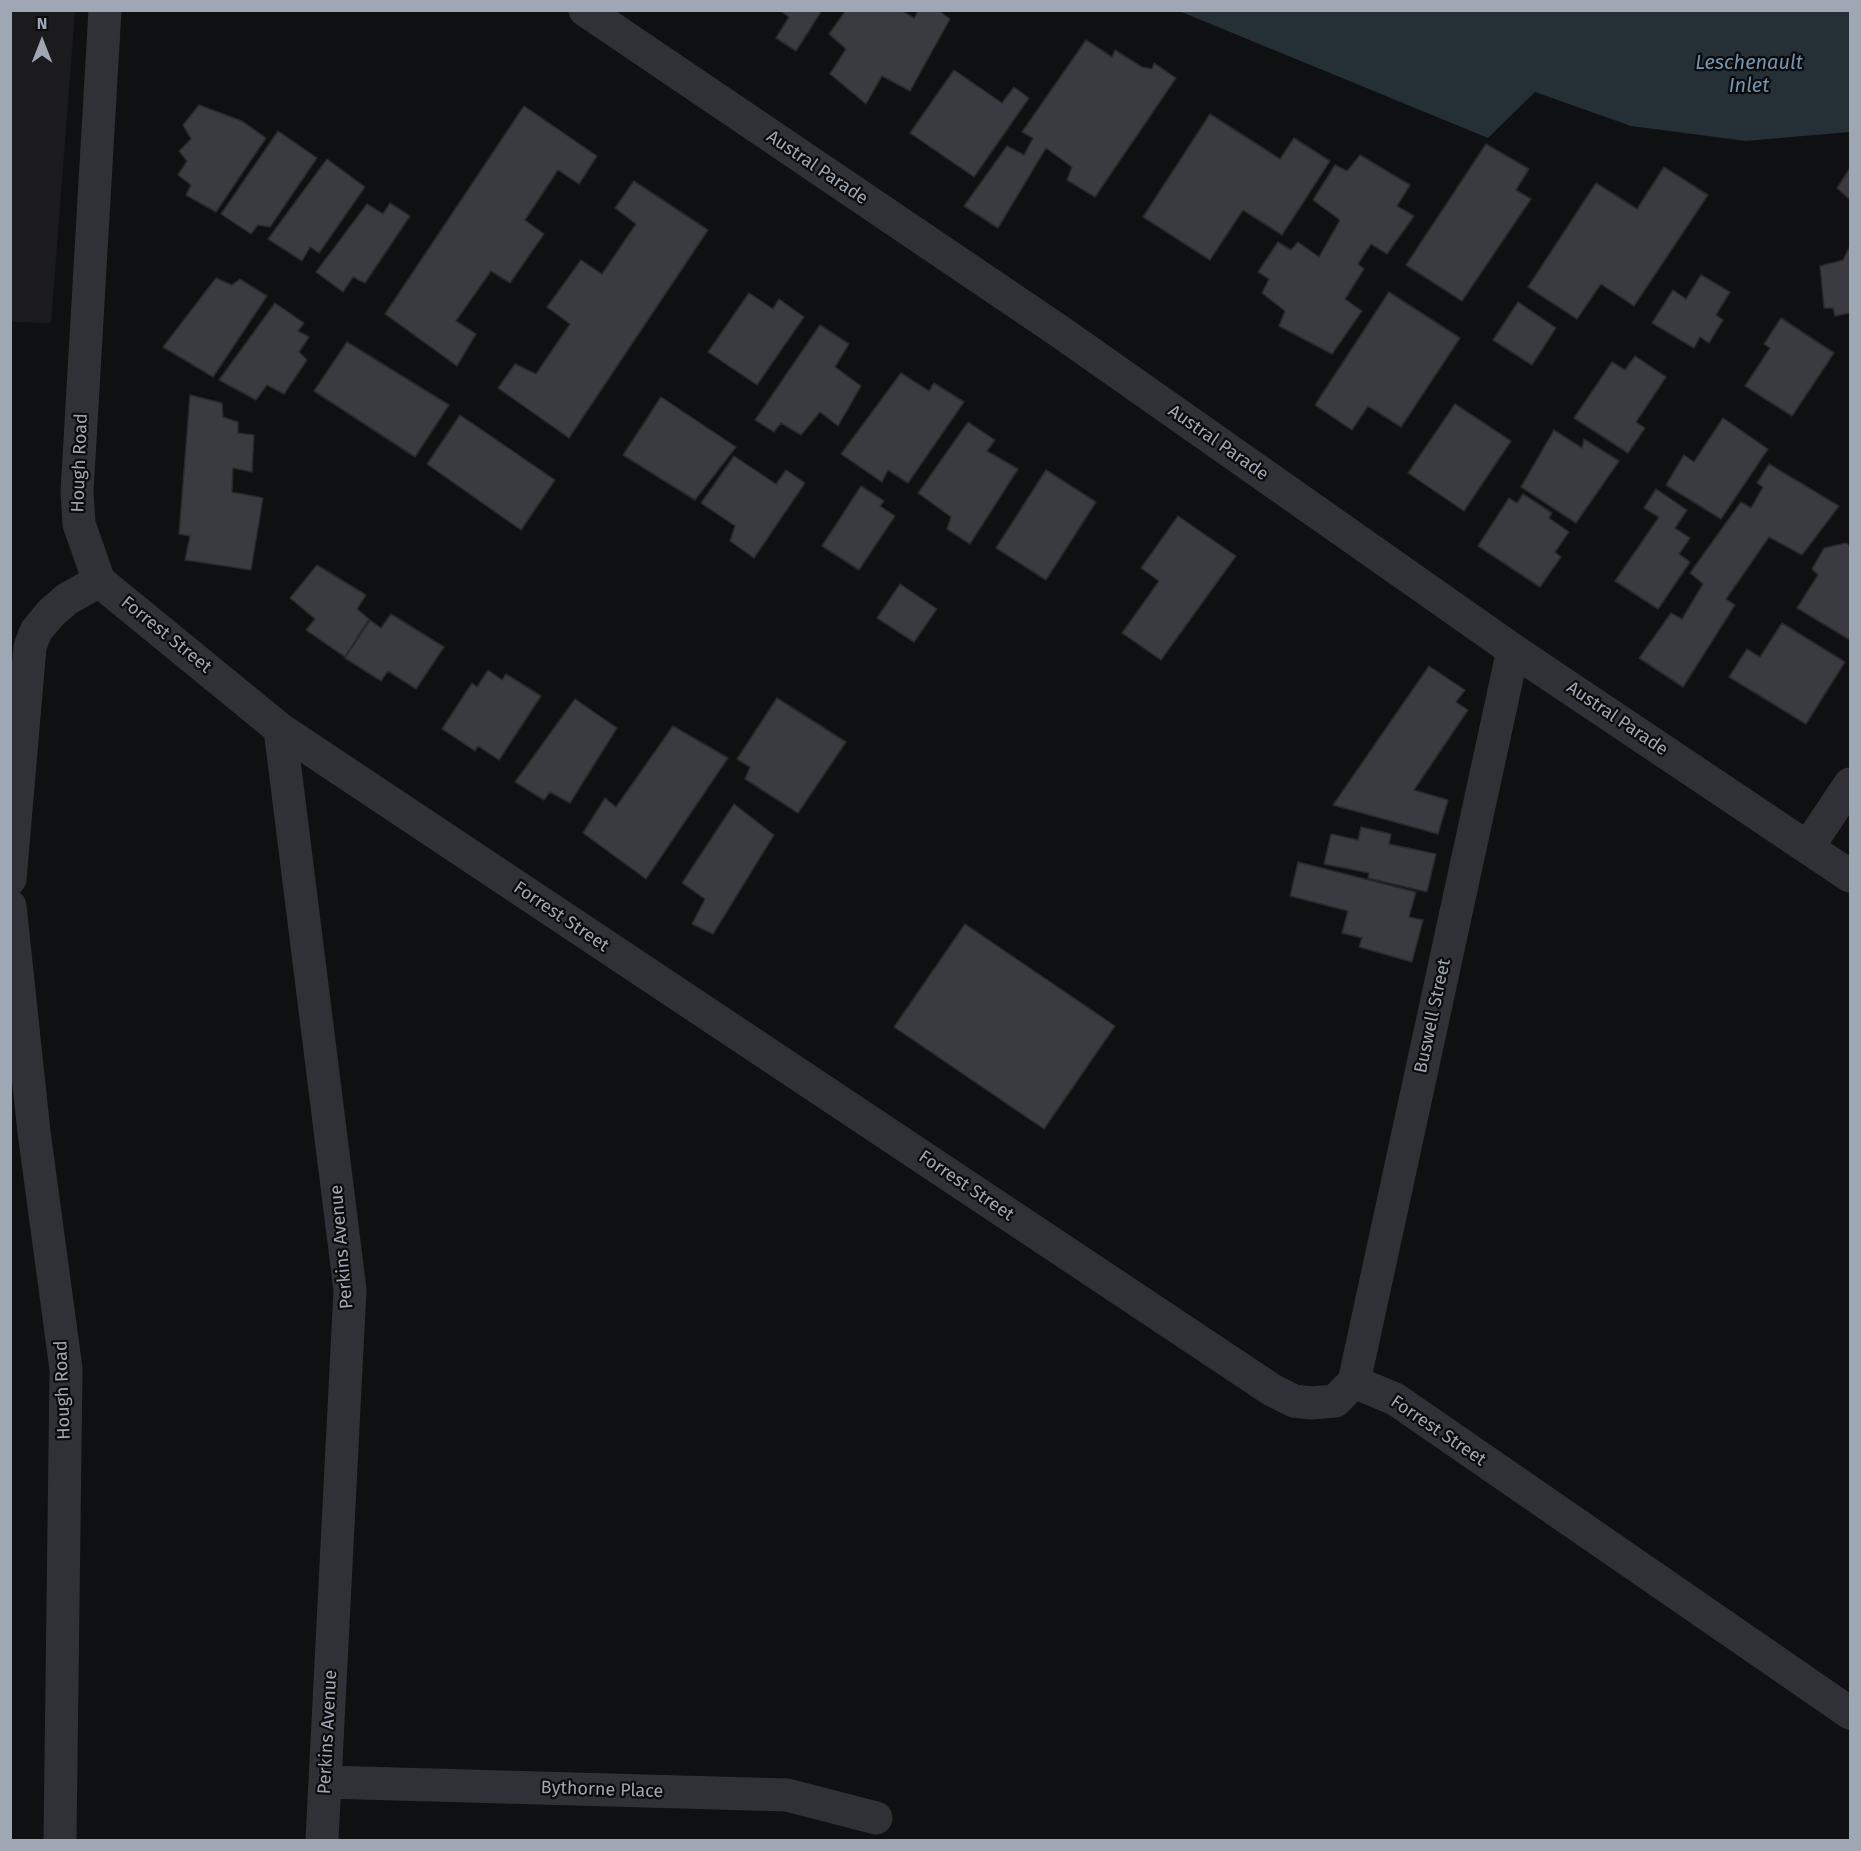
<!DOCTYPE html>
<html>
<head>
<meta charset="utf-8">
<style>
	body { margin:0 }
	#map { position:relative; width:1861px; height:1851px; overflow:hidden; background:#0f1011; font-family:"Fira Sans",sans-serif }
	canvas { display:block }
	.frame { position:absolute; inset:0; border:12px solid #9fa6b4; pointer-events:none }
	.north { position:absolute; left:12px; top:12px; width:60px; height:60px; -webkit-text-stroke:4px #0b0b0c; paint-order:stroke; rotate:0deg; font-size:16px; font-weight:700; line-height:24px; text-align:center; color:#9fa6b4 }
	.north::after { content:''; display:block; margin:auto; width:21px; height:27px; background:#9fa6b4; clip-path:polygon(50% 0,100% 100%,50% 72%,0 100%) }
</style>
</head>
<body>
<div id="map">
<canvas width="1861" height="1851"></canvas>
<div class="frame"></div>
<div class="north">N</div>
</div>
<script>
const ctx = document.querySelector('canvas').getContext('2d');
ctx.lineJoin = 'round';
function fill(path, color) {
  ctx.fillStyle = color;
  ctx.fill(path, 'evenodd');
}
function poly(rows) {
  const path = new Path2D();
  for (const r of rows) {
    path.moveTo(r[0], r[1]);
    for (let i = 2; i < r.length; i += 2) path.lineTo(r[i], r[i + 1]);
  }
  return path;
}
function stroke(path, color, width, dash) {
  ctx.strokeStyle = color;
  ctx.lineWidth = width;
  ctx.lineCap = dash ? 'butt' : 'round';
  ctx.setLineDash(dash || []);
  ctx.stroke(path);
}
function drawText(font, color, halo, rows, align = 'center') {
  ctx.font = font + ' "Fira Sans",sans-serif';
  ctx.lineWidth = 4.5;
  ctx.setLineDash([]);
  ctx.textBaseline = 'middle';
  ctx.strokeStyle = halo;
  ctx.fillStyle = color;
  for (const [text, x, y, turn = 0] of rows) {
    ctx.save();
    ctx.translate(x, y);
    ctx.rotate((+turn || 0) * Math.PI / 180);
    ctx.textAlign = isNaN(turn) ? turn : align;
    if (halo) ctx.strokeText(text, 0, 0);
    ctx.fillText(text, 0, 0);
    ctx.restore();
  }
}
fill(poly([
	[11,10,75,11,51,323,11,322]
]), '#1b1b1e');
fill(poly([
	[1179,11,1850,11,1850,132,1746,141,1631,126,1535,92,1488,138]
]), '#252f36');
const building = poly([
	[779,10,822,10,796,51,776,38,789,17,779,10],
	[846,10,901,10,914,18,919,10,938,10,950,19,910,91,882,76,866,104,830,74,846,49,829,34,846,10],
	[1086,40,1112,57,1115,50,1142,67,1152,69,1154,63,1176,78,1095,197,1067,180,1072,167,1046,148,998,228,964,206,1007,146,1024,155,1033,138,1022,132,1086,40],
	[954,70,1002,103,1014,87,1029,98,974,177,910,133,954,70],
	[199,105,242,121,266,138,216,212,186,195,191,185,178,175,187,161,179,151,191,139,183,125,199,105],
	[524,106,597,156,579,184,558,170,525,220,544,234,510,283,491,271,456,321,476,334,457,366,385,314,524,106],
	[1210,114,1280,159,1294,138,1330,161,1282,235,1243,210,1210,260,1143,217,1210,114],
	[278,131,317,158,270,227,258,225,251,234,221,214,278,131],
	[1486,144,1529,169,1516,190,1531,199,1462,301,1406,265,1486,144],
	[1360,155,1410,185,1397,206,1414,216,1387,254,1371,244,1358,264,1364,269,1345,299,1362,311,1332,354,1279,326,1285,311,1262,293,1269,279,1258,272,1278,242,1291,250,1298,242,1319,257,1340,220,1313,200,1335,165,1347,171,1360,155],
	[327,159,365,187,319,253,310,247,302,261,268,239,327,159],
	[1664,167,1708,195,1634,306,1601,284,1577,319,1528,287,1596,183,1637,209,1664,167],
	[1850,168,1850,200,1837,188,1850,168],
	[634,181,708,230,569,438,498,388,515,364,536,374,570,324,547,307,581,260,602,274,636,224,615,208,634,181],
	[390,203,410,216,365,283,353,277,343,292,316,272,367,204,383,214,390,203],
	[1850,246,1850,313,1835,316,1833,308,1824,308,1820,266,1843,260,1850,246],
	[1701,275,1730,292,1716,315,1723,320,1709,343,1700,337,1694,348,1652,323,1673,290,1686,299,1701,275],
	[216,278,232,285,240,279,267,296,213,377,163,347,216,278],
	[1389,292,1460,338,1401,427,1368,406,1352,430,1315,405,1389,292],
	[749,293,773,309,779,299,804,317,757,385,708,352,749,293],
	[1518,302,1556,328,1532,365,1493,340,1518,302],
	[275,303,304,323,298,331,309,337,299,352,307,360,284,394,267,385,256,400,219,380,275,303],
	[1781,318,1834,353,1792,416,1745,386,1770,348,1764,344,1781,318],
	[820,325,849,344,835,367,861,386,838,426,820,412,801,435,781,423,774,432,755,420,820,325],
	[347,342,449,405,415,457,314,391,347,342],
	[1635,356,1666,377,1636,422,1645,428,1628,453,1574,418,1612,362,1625,370,1635,356],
	[901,373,929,391,934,383,964,402,908,483,888,470,882,482,841,454,901,373],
	[190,395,222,403,223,417,238,422,238,433,254,435,252,472,233,468,232,492,263,498,251,570,185,560,190,536,179,534,190,395],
	[661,397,736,447,695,500,623,455,661,397],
	[1455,404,1511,441,1464,511,1408,473,1455,404],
	[460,415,555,480,521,530,427,464,460,415],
	[1723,418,1768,449,1721,519,1666,485,1684,455,1694,462,1723,418],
	[968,422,995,440,987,451,1018,469,970,544,947,529,951,517,918,493,968,422],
	[1554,430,1582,448,1584,439,1619,461,1576,523,1521,487,1554,430],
	[734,456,776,484,786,470,805,483,754,558,730,541,735,526,701,503,734,456],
	[1769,464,1839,506,1802,555,1769,537,1726,599,1735,605,1683,687,1639,658,1671,613,1682,619,1703,584,1690,573,1741,502,1751,508,1763,487,1757,483,1769,464],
	[1046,470,1096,502,1046,580,996,548,1046,470],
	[861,486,884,501,880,506,895,516,859,570,822,546,861,486],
	[1656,489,1687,510,1675,528,1690,538,1679,554,1690,562,1658,609,1615,581,1659,517,1644,508,1656,489],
	[1523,494,1552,513,1549,518,1569,532,1555,552,1561,557,1540,587,1478,546,1509,498,1517,503,1523,494],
	[1178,516,1236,556,1161,660,1122,633,1159,581,1141,568,1178,516],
	[1846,543,1850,546,1850,640,1797,608,1818,575,1812,569,1824,548,1846,543],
	[317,565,366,595,357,609,369,619,345,657,306,630,315,619,290,598,317,565],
	[900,584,937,609,914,642,877,618,900,584],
	[391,614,444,647,416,689,388,671,381,681,345,658,370,620,381,628,391,614],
	[1782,623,1845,662,1806,724,1729,677,1747,649,1760,657,1782,623],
	[1429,666,1465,690,1456,702,1468,710,1414,790,1448,800,1438,834,1333,805,1429,666],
	[488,670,502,680,506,674,541,696,499,760,478,746,475,751,442,729,472,683,477,687,488,670],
	[777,698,846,742,798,813,745,779,750,767,737,759,777,698],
	[575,699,617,728,570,803,550,792,544,800,515,782,575,699],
	[673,726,728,758,646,879,583,833,605,798,616,807,673,726],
	[734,804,774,835,713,934,692,924,705,899,682,883,734,804],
	[1361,827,1391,834,1389,844,1436,854,1427,892,1368,878,1369,873,1324,864,1331,834,1358,840,1361,827],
	[1298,862,1416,892,1409,917,1423,920,1412,962,1359,947,1362,938,1342,933,1348,911,1290,896,1298,862],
	[965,924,1115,1026,1044,1129,894,1027,965,924]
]);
fill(building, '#3a3b41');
stroke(building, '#29292d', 1.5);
stroke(poly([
	[99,581,280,729,1272,1390,1294,1401,1312,1403,1335,1401,1354,1382,1395,1399,1850,1713],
	[280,729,350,1290,322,1840],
	[1808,847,1850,784],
	[10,879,30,647,36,631,51,613,67,599,99,581,79,524,77,492,105,10],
	[10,906,34,1132,66,1369,60,1840],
	[1354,1382,1513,650],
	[326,1782,787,1795,876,1818]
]), '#303136', 33);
stroke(poly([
	[585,10,1059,331,1513,650,1850,876]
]), '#303136', 33);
drawText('18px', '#9fa6b4', '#0b0b0c', [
	["Austral Parade",817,168,34],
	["Austral Parade",1218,443,35],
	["Hough Road",80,463,-88],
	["Forrest Street",166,635,39],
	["Austral Parade",1617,719,34],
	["Forrest Street",561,917,34],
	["Buswell Street",1433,1016,-78],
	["Forrest Street",966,1186,34],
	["Perkins Avenue",342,1247,-95],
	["Hough Road",63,1390,-92],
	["Forrest Street",1438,1431,34],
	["Perkins Avenue",328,1732,-87],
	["Bythorne Place",602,1790,2]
]);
drawText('italic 20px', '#7296b3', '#0b0b0c', [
	["Leschenault",1749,63],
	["Inlet",1749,86]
]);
</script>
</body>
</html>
